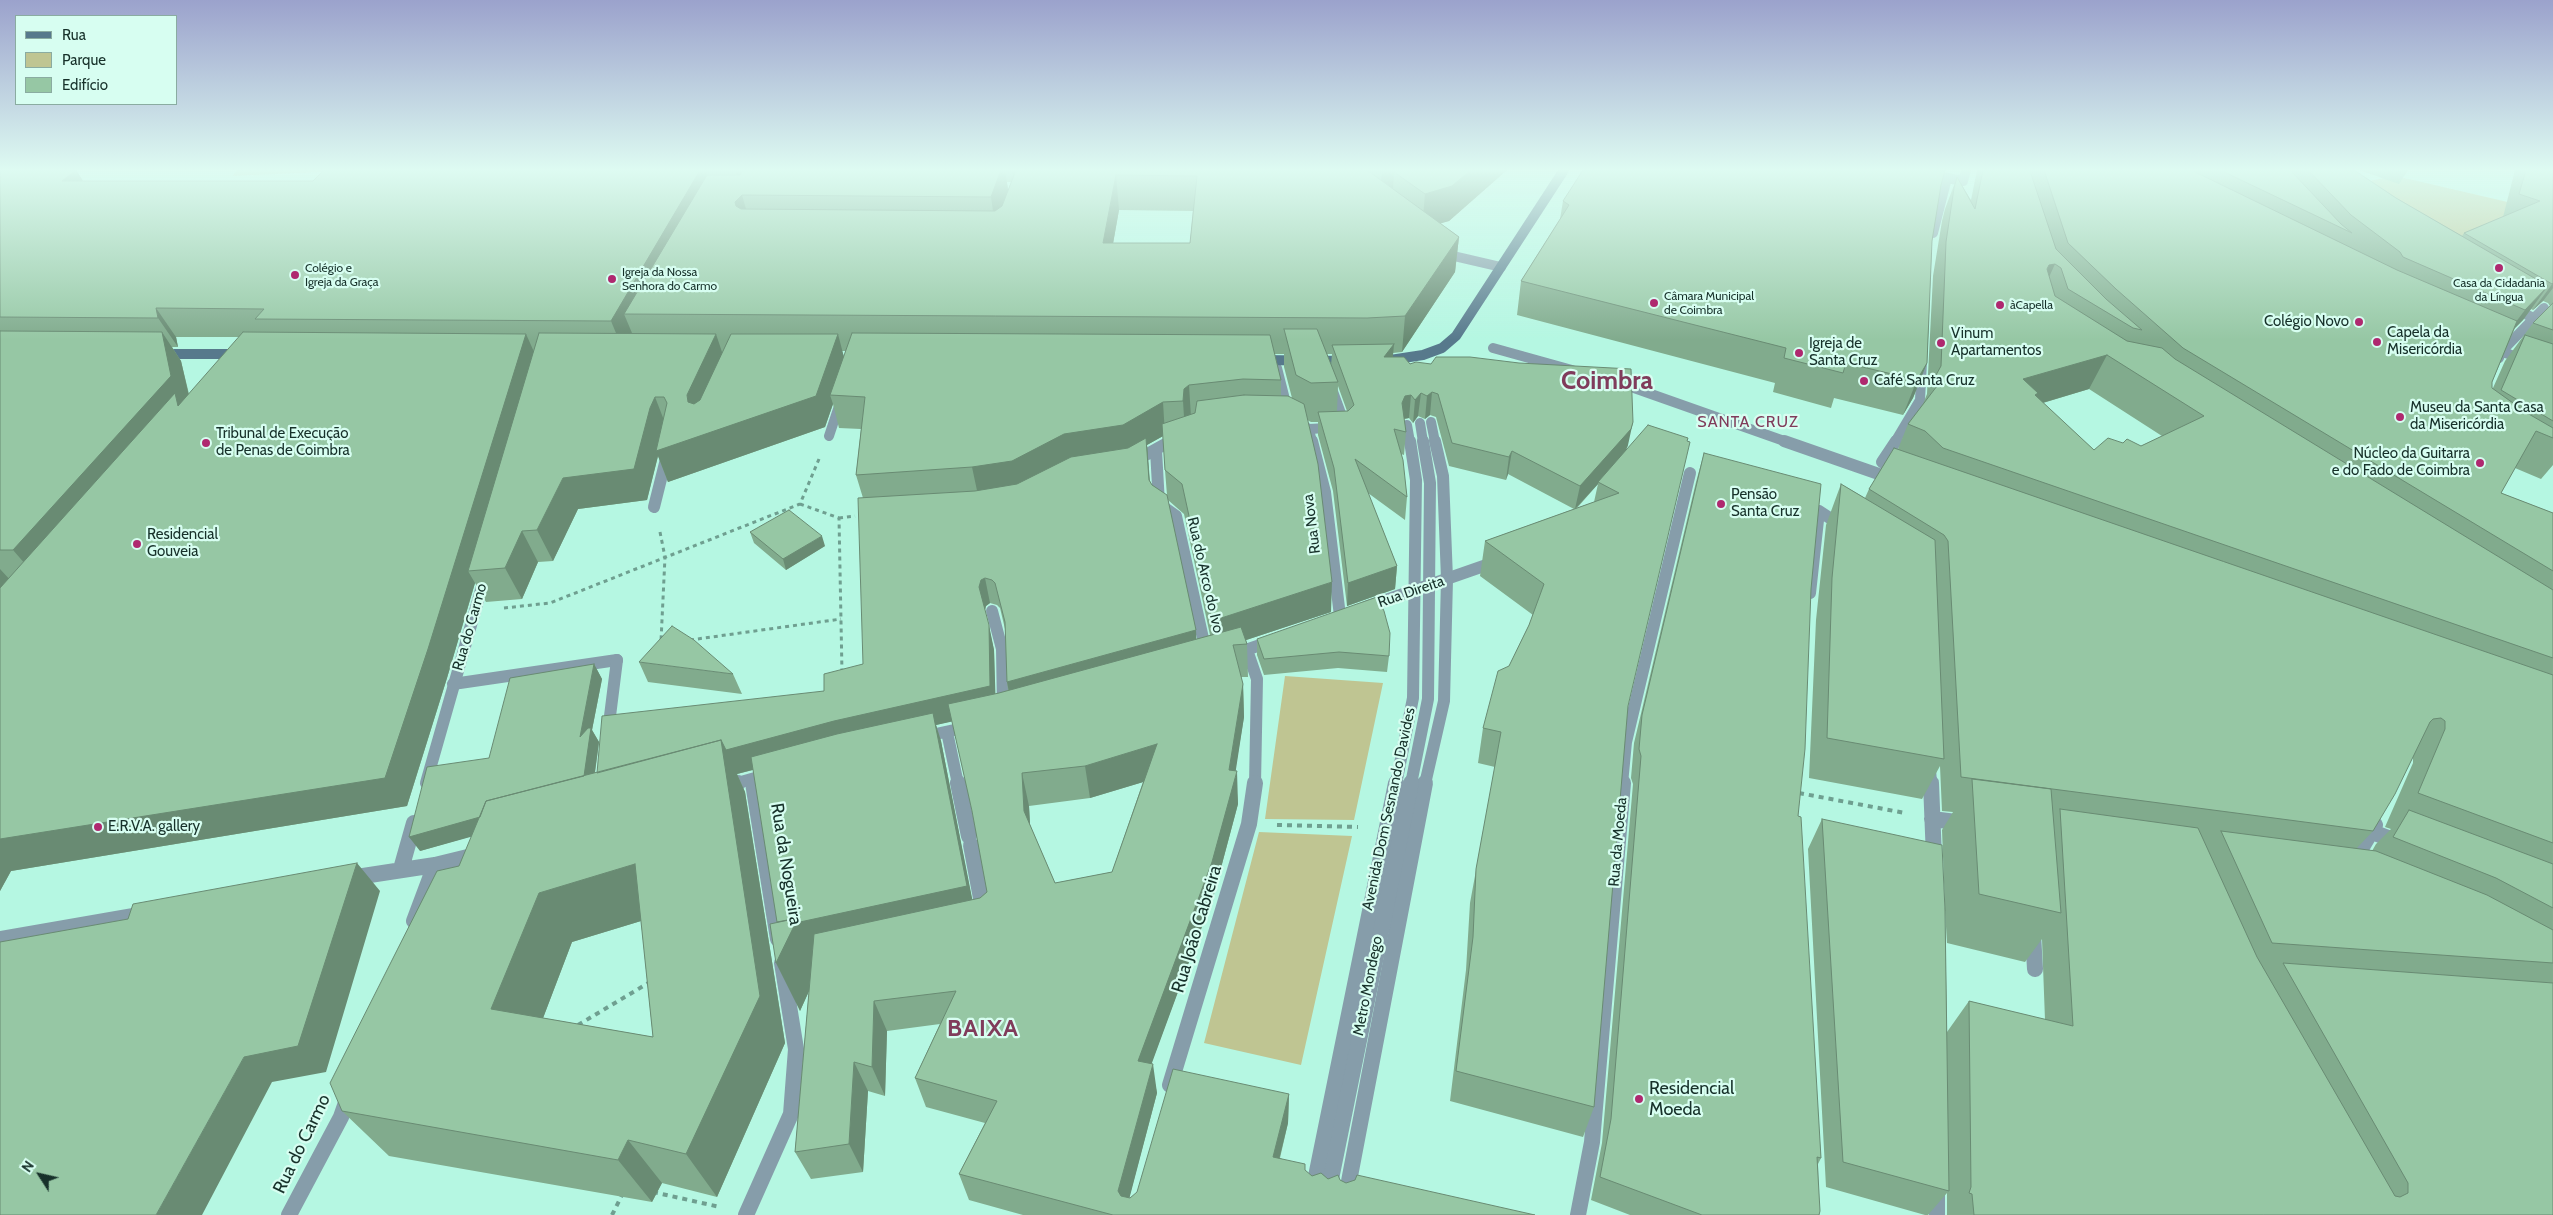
<!DOCTYPE html>
<html>
<head>
<meta charset="utf-8">
<style>
	body { margin:0 }
	#map { position:relative; width:2553px; height:1215px; overflow:hidden; background:#b5f7e2; font-family:Cabin,sans-serif }
	canvas { display:block }
	.legend { position:absolute; left:15px; top:15px; width:162px; height:90px; box-sizing:border-box; background:#d7fef1; border:1px solid #8aaca1; margin:0; padding:6px 9px; list-style:none; font-size:15px; color:#17312a }
	.legend li { display:flex; align-items:center; gap:10px; height:25px }
	.legend b { width:25px; border:1px solid #8aaca1 }
	.north { position:absolute; left:15px; top:1150px; width:50px; height:50px; -webkit-text-stroke:4px #d7fef1; paint-order:stroke; rotate:305deg; font-size:14px; font-weight:700; line-height:20px; text-align:center; color:#17312a }
	.north::after { content:''; display:block; margin:auto; width:18px; height:22px; background:#17312a; clip-path:polygon(50% 0,100% 100%,50% 72%,0 100%) }
</style>
</head>
<body>
<div id="map">
<canvas width="2553" height="1215"></canvas>
<ul class="legend">
<li><b style="height:6px;background:#57798c"></b>Rua</li>
<li><b style="height:14px;background:#bfc592"></b>Parque</li>
<li><b style="height:14px;background:#96c7a4"></b>Edifício</li>
</ul>
<div class="north">N</div>
</div>
<script>
const ctx = document.querySelector('canvas').getContext('2d');
ctx.lineJoin = 'round';
function fill(path, color) {
  ctx.fillStyle = color;
  ctx.fill(path, 'evenodd');
}
function poly(rows) {
  const path = new Path2D();
  for (const r of rows) {
    path.moveTo(r[0], r[1]);
    for (let i = 2; i < r.length; i += 2) path.lineTo(r[i], r[i + 1]);
  }
  return path;
}
function stroke(path, color, width, dash) {
  ctx.strokeStyle = color;
  ctx.lineWidth = width;
  ctx.lineCap = dash ? 'butt' : 'round';
  ctx.setLineDash(dash || []);
  ctx.stroke(path);
}
function drawText(font, color, halo, rows, align = 'center') {
  ctx.font = font + ' Cabin,sans-serif';
  ctx.lineWidth = 4.5;
  ctx.setLineDash([]);
  ctx.textBaseline = 'middle';
  ctx.strokeStyle = halo;
  ctx.fillStyle = color;
  for (const [text, x, y, turn = 0] of rows) {
    ctx.save();
    ctx.translate(x, y);
    ctx.rotate((+turn || 0) * Math.PI / 180);
    ctx.textAlign = isNaN(turn) ? turn : align;
    if (halo) ctx.strokeText(text, 0, 0);
    ctx.fillText(text, 0, 0);
    ctx.restore();
  }
}
fill(poly([
	[236,170,361,170,233,176],
	[2396,176,2512,203,2506,227,2446,257,2335,187],
	[1285,676,1383,683,1354,820,1265,819],
	[1259,832,1352,836,1301,1065,1204,1043]
]), '#bfc592');
stroke(poly([
	[800,504,839,518,842,673],
	[839,518,855,516],
	[660,532,665,557,661,641],
	[504,608,550,603,800,504,819,459],
	[690,640,841,619]
]), '#6f9f90', 3, [4, 4]);
stroke(poly([
	[1799,793,1905,813],
	[1277,825,1358,827],
	[578,1025,650,982],
	[653,1192,720,1207],
	[612,1215,623,1193]
]), '#6f9f90', 4, [5, 5]);
stroke(poly([
	[1431,422,1435,442],
	[1407,425,1410,442]
]), '#869daa', 10);
stroke(poly([
	[453,684,617,660],
	[1396,784,1413,698,1416,480,1410,441],
	[1425,784,1444,701,1447,579,1443,476,1435,441]
]), '#869daa', 12);
stroke(poly([
	[971,845,984,914],
	[1313,1191,1396,783],
	[1346,1197,1425,783]
]), '#869daa', 16);
stroke(poly([
	[1935,170,1937,176,1963,181,1966,170],
	[1933,233,1947,178],
	[1441,251,1445,254,1501,267],
	[2513,307,2533,318],
	[2489,347,2553,370],
	[1493,348,1572,370],
	[2499,358,2501,352,2544,308],
	[1277,368,1290,419,1309,429,1346,427,1331,386],
	[1617,382,1787,442],
	[1420,423,1423,442],
	[1309,429,1312,442],
	[829,436,841,400],
	[1171,442,1178,441],
	[1895,442,1920,400,1922,362]
]), '#869daa', 10);
stroke(poly([
	[1312,441,1325,492,1340,616],
	[1784,441,1893,479],
	[1896,441,1882,462,1899,470],
	[1156,450,1159,504,1176,516,1206,652],
	[1133,462,1169,442,1178,441],
	[654,507,667,455],
	[1810,593,1819,511,1842,526],
	[1366,607,1498,561],
	[992,611,1002,649,1003,709],
	[1247,650,1257,679,1255,784],
	[1231,655,1272,641],
	[608,732,617,660],
	[947,732,958,784],
	[922,737,968,727],
	[1930,768,1931,784],
	[752,779,753,784],
	[426,783,485,576],
	[734,784,769,774],
	[1411,784,1428,699,1430,483,1423,441],
	[1622,784,1626,742,1690,473]
]), '#869daa', 12);
stroke(poly([
	[753,783,778,939],
	[958,783,969,836],
	[1931,783,1934,858],
	[726,786,738,783],
	[1932,819,1964,823],
	[2372,832,2399,842],
	[2352,864,2375,825],
	[401,869,414,823],
	[350,878,435,865,480,854],
	[414,921,435,865],
	[2033,934,2035,969],
	[0,939,145,914],
	[1170,1085,1249,824,1255,783],
	[1937,1188,1937,1215],
	[1328,1194,1411,783],
	[289,1215,341,1117,348,1097],
	[746,1215,791,1114,796,1049,782,963],
	[1578,1215,1592,1142,1623,783]
]), '#869daa', 16);
stroke(poly([
	[160,354,240,354],
	[1260,360,1347,361],
	[1390,360,1423,355,1442,348,1456,336,1564,170]
]), '#57798c', 10);
fill(poly([
	[0,170,76,170,83,181,313,181,324,170,1507,170,1449,221,1440,223,1459,237,1455,272,1402,352,1393,353,1393,357,1628,445,1626,450,1628,706,1594,1107,1583,1137,1450,1101,1466,970,1470,903,1495,767,1478,763,1483,728,1509,666,1529,625,1533,615,1480,576,1485,541,1574,509,1508,474,1506,480,1449,466,1436,417,1430,415,1425,419,1418,416,1413,423,1409,418,1404,419,1406,432,1404,455,1401,454,1407,497,1405,520,1368,493,1397,566,1395,589,1347,606,1333,491,1318,435,1318,422,1311,422,1307,420,1331,612,1246,640,1247,644,1248,677,1241,677,1243,684,1244,717,1235,771,1238,804,1214,894,1151,1064,1157,1093,1129,1198,1130,1198,1289,1094,1288,1123,1280,1158,1305,1170,1312,1176,1340,1180,1346,1183,1535,1215,1023,1215,969,1200,959,1174,985,1123,926,1107,915,1078,940,1024,887,1031,885,1096,868,1091,863,1172,811,1179,795,1152,809,991,800,1011,777,922,753,770,737,774,745,792,785,1043,717,1197,662,1183,652,1202,389,1156,342,1111,459,866,472,836,420,851,489,758,594,664,602,679,592,730,599,742,595,773,824,691,863,664,863,498,856,475,861,429,839,428,833,404,825,427,668,482,658,456,647,500,578,509,553,561,538,562,522,599,486,602,475,583,447,678,407,806,11,871,0,891],
	[1007,182,1011,182,1008,190],
	[1119,210,1193,211,1190,243,1113,243],
	[176,337,239,337,189,394,181,361,172,347,178,347],
	[842,351,846,351,844,357],
	[1274,354,1284,354,1284,367,1292,398,1281,396,1281,380],
	[1327,354,1332,354,1331,365],
	[1338,386,1347,411,1337,411],
	[1163,436,1165,470,1167,495,1152,485,1150,481,1147,445],
	[1598,484,1594,502,1577,508],
	[1168,500,1184,514,1210,635,1196,639,1196,630],
	[990,603,997,605,1000,608,1005,629,1007,682,1008,690,995,694,994,650,985,610,986,606],
	[952,721,972,811,987,892,980,898,972,900,941,741,936,725],
	[1143,782,1112,872,1055,883,1030,825,1029,806,1090,798],
	[641,921,653,1037,543,1018,572,942],
	[1977,170,2354,170,2396,198,2462,236,2464,233,2503,217,2515,170,2553,170,2553,465,2541,479,2515,468,2501,493,2553,513,2553,1215,1947,1215,1947,1193,1928,1215,1925,1215,1826,1187,1808,849,1822,819,1945,908,1942,830,1953,812,1942,811,1940,766,1922,799,1809,778,1816,620,1826,525,1841,484,1865,498,1869,489,1898,449,1908,424,1923,404,1927,394,1933,276,1942,221,1945,209,1957,177,1971,200],
	[2543,301,2548,303,2550,306,2533,323,2505,361,2493,388,2492,388,2492,382,2515,328,2523,320,2531,309,2533,310],
	[2089,389,2162,436,2141,446,2123,443,2094,450,2043,403],
	[2413,757,2413,763,2385,827,2391,829,2376,844,2372,851,2356,849,2373,831],
	[1945,910,1947,943,2025,962,2042,939,2045,1020,1969,1001,1947,1032],
	[2359,170,2408,170,2399,184],
	[1941,185,1932,241,1927,363,1913,398,1903,415,1834,398,1831,408,1773,392,1775,383,1517,315,1521,281,1560,219,1563,201],
	[1704,453,1811,589,1798,816,1821,1158,1818,1164,1819,1215,1630,1215,1591,1200,1602,1143,1633,784,1631,778,1634,743,1696,482],
	[750,532,825,546,786,570,754,543],
	[1257,639,1389,656,1387,672,1338,668,1264,675,1257,655],
	[639,662,733,674,742,694,648,682]
]), '#81ab8d');
fill(poly([
	[76,170,94,198,62,181],
	[698,170,706,170,714,196,624,314,632,333,623,350,611,321],
	[735,170,751,170,752,176,743,196],
	[1001,170,1005,170,1009,196,996,232,991,197],
	[1013,170,1020,170,1014,182],
	[1382,170,1416,170,1394,172,1393,188,1380,198],
	[1471,170,1507,170,1449,221,1422,229,1425,194],
	[1116,175,1119,210,1107,278,1103,243],
	[742,195,752,230,745,236,735,202],
	[1459,237,1455,272,1402,352,1405,316],
	[2055,264,2040,297,2032,303,2049,265],
	[2553,283,2553,288,2543,301,2533,310],
	[2548,286,2523,320,2499,344,2525,310],
	[156,308,176,337,178,347,158,318],
	[162,332,181,361,191,405,39,580,13,550],
	[526,334,539,363,468,571,475,583,447,678,407,806,11,871,0,891,0,839],
	[716,334,726,364,700,432,688,402,687,395],
	[838,334,846,365,830,395,833,404,825,427,668,482,658,456,647,500,578,509,553,561,537,530,563,478,650,408,655,397,667,428],
	[1394,344,1392,367,1384,357],
	[2107,355,2089,389,2032,406,2023,379],
	[1927,363,1913,398,1903,415,1917,380],
	[1189,385,1191,417,1185,433,1183,401,1184,389],
	[1432,392,1430,415,1425,419,1427,396],
	[1421,393,1418,416,1413,423,1415,400],
	[1411,395,1409,418,1403,419,1402,403,1405,396],
	[1163,402,1165,435,1147,445,1151,505,979,500,972,467,1064,434],
	[1633,422,1628,445,1625,452,1598,482,1598,484,1575,509,1580,486],
	[1512,451,1508,474,1506,480,1509,457],
	[522,531,538,562,522,599,505,568],
	[822,536,825,546,786,570,783,559],
	[1397,566,1395,589,1347,606,1348,583],
	[0,569,25,596,0,625],
	[985,578,990,603,986,606,984,613,979,587,981,580],
	[1332,582,1331,612,1213,651,1212,621],
	[989,625,994,650,996,712,936,725,941,741,975,913,812,949,820,967,800,1011,776,963,843,746,737,774,745,792,785,1043,717,1197,686,1154,721,740],
	[1196,630,1197,655,1012,707,1007,682],
	[594,664,602,679,592,730,599,742,589,814,524,822,420,851,409,837,580,737],
	[1243,684,1244,717,1234,782,1237,771,1238,804,1214,894,1142,1090,1138,1061,1229,770],
	[1157,744,1160,777,1090,798,1085,766],
	[1022,773,1029,806,1031,843,1024,811],
	[357,863,380,891,326,1072,272,1082,202,1215,156,1215,244,1057],
	[635,864,664,914,572,942,529,1055,491,1009,539,893],
	[874,1001,887,1031,885,1096,872,1067],
	[854,1062,868,1091,863,1172,849,1144],
	[1153,1064,1157,1093,1125,1215,1118,1191],
	[1289,1094,1288,1123,1273,1184,1273,1157],
	[628,1140,662,1183,652,1202,618,1160]
]), '#698b73');
const building = poly([
	[0,170,76,170,62,181,313,181,324,170,703,170,699,172,611,321,255,319,264,309,156,308,158,318,0,317,0,170],
	[743,170,1001,170,991,197,742,195,735,202,736,206,741,209,995,211,1002,206,1016,170,1367,170,1459,237,1405,316,1367,318,624,314,707,175,740,175,743,170],
	[1116,175,1197,176,1190,243,1103,243,1116,175],
	[1397,170,1471,170,1452,186,1425,194,1394,172,1397,170],
	[1583,170,1945,170,1941,185,1932,241,1927,363,1917,380,1846,363,1843,373,1784,358,1786,348,1521,281,1569,205,1563,201,1583,170],
	[1983,170,2031,170,2031,174,2056,249,2106,299,2142,330,2133,328,2068,289,2061,268,2055,264,2049,265,2047,269,2055,296,2127,341,2162,348,2175,359,2553,590,2553,658,1943,448,1925,431,1908,424,1937,386,1931,384,1941,366,1946,242,1954,188,1957,177,1975,209,1983,170],
	[2107,355,2204,416,2141,446,2127,439,2123,443,2108,438,2094,450,2035,395,2038,393,2023,379,2107,355],
	[2044,170,2191,170,2397,270,2517,321,2492,382,2492,388,2527,413,2553,428,2553,438,2536,431,2501,493,2553,513,2553,571,2183,348,2116,289,2068,243,2044,170],
	[2220,170,2290,170,2341,224,2352,233,2220,170],
	[2308,170,2354,170,2396,198,2548,286,2525,310,2403,257,2400,252,2351,215,2308,170],
	[2526,170,2553,170,2553,283,2552,284,2464,233,2540,201,2519,194,2526,170],
	[2553,303,2553,330,2533,323,2553,303],
	[1284,329,1317,329,1338,382,1311,383,1296,375,1284,329],
	[0,331,162,332,171,376,13,550,0,550,0,331],
	[243,332,526,334,428,649,385,778,0,839,0,588,175,393,178,406,243,332],
	[539,333,716,334,687,395,688,402,694,404,700,400,731,334,838,334,816,396,656,451,667,403,664,397,655,397,650,408,634,469,563,478,537,530,522,531,505,568,468,571,539,333],
	[852,333,1270,335,1281,380,1243,379,1189,385,1184,389,1183,401,1163,402,1123,425,1064,434,1012,461,972,467,856,475,865,397,830,395,852,333],
	[2525,335,2553,344,2553,421,2501,390,2525,335],
	[1394,344,1384,357,1404,357,1410,364,1416,362,1431,364,1436,357,1470,357,1519,363,1631,369,1633,422,1631,429,1580,486,1512,451,1509,457,1452,443,1438,394,1432,392,1427,396,1421,393,1415,400,1411,395,1405,396,1402,403,1406,432,1394,429,1403,460,1407,497,1355,459,1397,566,1348,583,1334,468,1318,412,1348,411,1354,405,1332,345,1394,344],
	[1244,395,1288,396,1304,404,1318,464,1332,582,1212,621,1182,484,1165,470,1162,424,1195,413,1197,401,1244,395],
	[1648,425,1688,438,1687,441,1690,442,1628,706,1594,1107,1456,1071,1473,937,1476,869,1501,732,1483,728,1498,671,1509,666,1529,625,1544,584,1485,541,1619,493,1598,482,1648,425],
	[1146,438,1149,480,1152,485,1167,495,1196,630,1007,682,1005,622,995,583,992,580,985,578,981,580,979,587,989,625,990,686,834,721,726,750,721,740,597,773,602,716,824,691,824,674,863,664,858,498,975,491,1017,484,1071,457,1128,448,1146,438],
	[1894,448,2553,675,2553,843,2418,793,2445,729,2445,721,2441,718,2433,719,2430,722,2395,794,2373,831,1961,777,1948,541,1944,535,1869,489,1894,448],
	[1704,453,1821,484,1811,589,1805,749,1798,816,1801,817,1821,1158,1817,1157,1820,1211,1819,1215,1702,1215,1600,1177,1611,1119,1641,756,1639,749,1642,715,1704,453],
	[1841,484,1935,540,1944,759,1827,738,1832,578,1841,484],
	[789,510,822,536,783,559,750,532,789,510],
	[1377,597,1384,611,1390,633,1389,656,1339,652,1264,659,1257,639,1377,597],
	[672,626,694,640,733,674,639,662,672,626],
	[1241,627,1247,644,1233,645,1243,684,1229,770,1237,771,1212,862,1138,1061,1153,1064,1118,1191,1121,1196,1130,1198,1137,1192,1173,1069,1289,1094,1273,1157,1305,1164,1305,1170,1312,1176,1321,1173,1328,1179,1338,1175,1340,1180,1346,1183,1355,1180,1357,1175,1535,1215,1113,1215,959,1174,997,1101,915,1078,956,991,874,1001,872,1067,854,1062,849,1144,795,1152,814,934,980,898,987,892,972,811,948,704,999,693,1241,627],
	[1157,744,1112,872,1055,883,1024,811,1022,773,1085,766,1157,744],
	[594,664,580,737,588,728,591,728,584,776,486,801,480,817,409,837,427,767,489,758,510,678,594,664],
	[933,713,967,886,800,922,798,918,777,922,751,757,837,734,933,713],
	[721,740,760,996,686,1154,628,1140,618,1160,342,1111,330,1083,437,871,459,866,486,801,721,740],
	[635,864,653,1037,491,1009,539,893,635,864],
	[1972,779,2051,789,2061,913,1979,894,1972,779],
	[2060,809,2198,828,2257,957,2395,1196,2400,1197,2408,1193,2408,1183,2283,963,2553,983,2553,1215,1974,1215,1972,1194,1969,1193,1971,1187,1969,1001,2073,1026,2060,809],
	[2409,810,2553,864,2553,908,2496,878,2393,837,2409,810],
	[1822,819,1942,845,1945,910,1949,1191,1843,1162,1822,819],
	[2221,831,2376,851,2487,895,2553,930,2553,963,2272,943,2221,831],
	[357,863,298,1046,244,1057,156,1215,0,1215,0,942,128,919,133,904,357,863],
	[798,918,776,963,770,924,798,918]
]);
fill(building, '#96c7a4');
stroke(building, '#698b73', 1);
const sky = ctx.createLinearGradient(0, 0, 0, 340);
sky.addColorStop(0, '#9ba2cc');
sky.addColorStop(0.5, '#defbf2');
sky.addColorStop(1, '#defbf200');
ctx.fillStyle = sky;
ctx.fillRect(0, 0, 2553, 340);
for (const [x, y, r, color] of [
	[2499,268,5,"#af296f"],
	[295,275,5,"#af296f"],
	[612,279,5,"#af296f"],
	[1654,303,5,"#af296f"],
	[2000,305,5,"#af296f"],
	[2359,322,5,"#af296f"],
	[2377,342,5,"#af296f"],
	[1941,343,5,"#af296f"],
	[1799,353,5,"#af296f"],
	[1864,381,5,"#af296f"],
	[2400,417,5,"#af296f"],
	[206,443,5,"#af296f"],
	[2480,463,5,"#af296f"],
	[1721,504,5,"#af296f"],
	[137,544,5,"#af296f"],
	[98,827,5,"#af296f"],
	[1639,1099,5,"#af296f"]
]) {
  const dot = new Path2D();
  dot.arc(x, y, r, 0, 2 * Math.PI);
  ctx.fillStyle = color;
  ctx.fill(dot);
  stroke(dot, '#d7fef1', 2);
}
drawText('12px', '#17312a', '#d7fef1', [
	["Colégio e",305,268],
	["Igreja da Graça",305,282],
	["Igreja da Nossa",622,272],
	["Senhora do Carmo",622,286],
	["Casa da Cidadania",2499,283,"center"],
	["da Língua",2499,297,"center"],
	["Câmara Municipal",1664,296],
	["de Coimbra",1664,310],
	["àCapella",2010,305]
], 'left');
drawText('15px', '#17312a', '#d7fef1', [
	["Colégio Novo",2349,322,"right"],
	["Capela da",2387,333],
	["Misericórdia",2387,350],
	["Vinum",1951,334],
	["Apartamentos",1951,351],
	["Igreja de",1809,344],
	["Santa Cruz",1809,361],
	["Café Santa Cruz",1874,381],
	["Museu da Santa Casa",2410,408],
	["da Misericórdia",2410,425],
	["Tribunal de Execução",216,434],
	["de Penas de Coimbra",216,451],
	["Núcleo da Guitarra",2470,454,"right"],
	["e do Fado de Coimbra",2470,471,"right"],
	["Pensão",1731,495],
	["Santa Cruz",1731,512],
	["Residencial",147,535],
	["Gouveia",147,552],
	["E.R.V.A. gallery",108,827]
], 'left');
drawText('15px', '#17312a', '#d7fef1', [
	["Rua Nova",1312,524,-97],
	["Rua do Arco do Ivo",1205,575,77],
	["Rua Direita",1411,592,-19],
	["Rua do Carmo",470,627,-74],
	["Avenida Dom Sesnando Davides",1389,809,-78],
	["Rua da Moeda",1618,842,-85],
	["Metro Mondego",1368,986,-79]
]);
ctx.letterSpacing = '1px';
drawText('16px', '#803c5b', '#d7fef1', [
	["SANTA CRUZ",1748,422]
]);
ctx.letterSpacing = '0px';
drawText('18px', '#17312a', '#d7fef1', [
	["Rua da Nogueira",786,864,81],
	["Rua João Cabreira",1197,929,-73],
	["Rua do Carmo",302,1144,-64]
]);
drawText('18px', '#17312a', '#d7fef1', [
	["Residencial",1649,1089],
	["Moeda",1649,1110]
], 'left');
ctx.letterSpacing = '1px';
drawText('bold 24px', '#803c5b', '#d7fef1', [
	["BAIXA",983,1029]
]);
ctx.letterSpacing = '0px';
drawText('bold 25px', '#803c5b', '#d7fef1', [
	["Coimbra",1607,382]
]);
</script>
</body>
</html>
